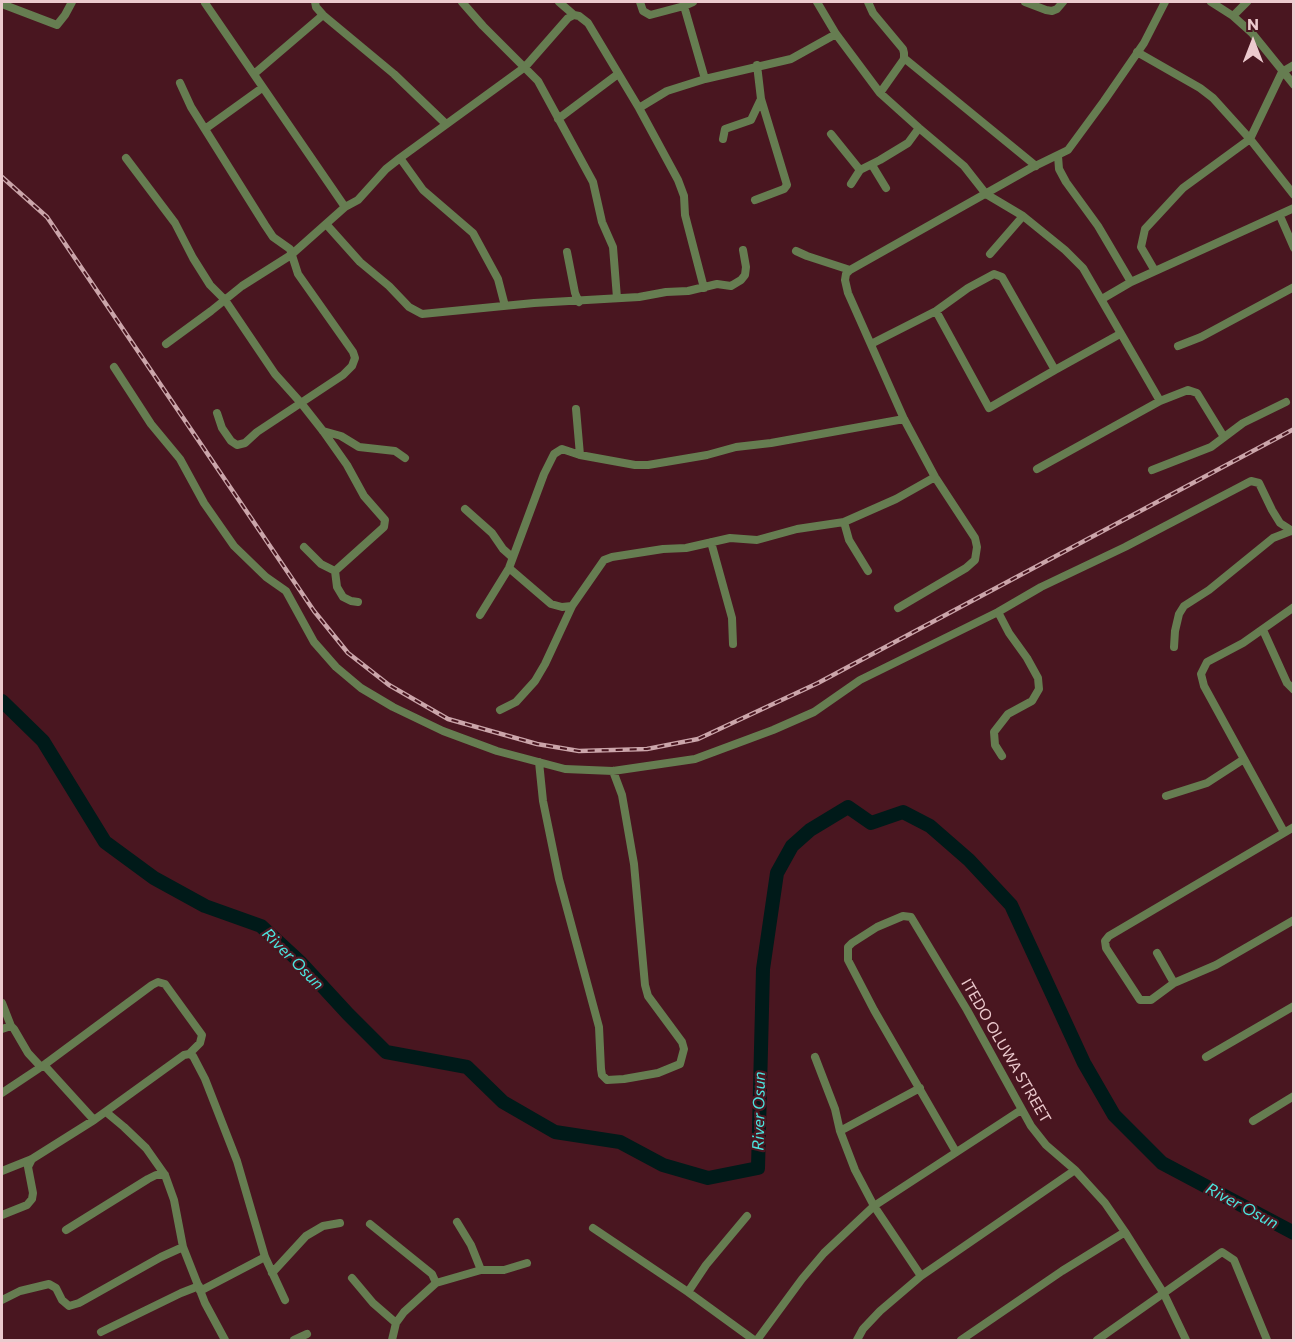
<!DOCTYPE html>
<html>
<head>
<meta charset="utf-8">
<style>
	body { margin:0 }
	#map { position:relative; width:1295px; height:1342px; overflow:hidden; background:#491620; font-family:Commissioner,sans-serif }
	canvas { display:block }
	.frame { position:absolute; inset:0; border:3px solid #eccace; pointer-events:none }
	.north { position:absolute; left:1223px; top:12px; width:60px; height:60px; -webkit-text-stroke:4px #491620; paint-order:stroke; rotate:0deg; font-size:16px; font-weight:700; line-height:24px; text-align:center; color:#eccace }
	.north::after { content:''; display:block; margin:auto; width:21px; height:27px; background:#eccace; clip-path:polygon(50% 0,100% 100%,50% 72%,0 100%) }
</style>
</head>
<body>
<div id="map">
<canvas width="1295" height="1342"></canvas>
<div class="frame"></div>
<div class="north">N</div>
</div>
<script>
const ctx = document.querySelector('canvas').getContext('2d');
ctx.lineJoin = 'round';
function poly(rows) {
  const path = new Path2D();
  for (const r of rows) {
    path.moveTo(r[0], r[1]);
    for (let i = 2; i < r.length; i += 2) path.lineTo(r[i], r[i + 1]);
  }
  return path;
}
function stroke(path, color, width, dash) {
  ctx.strokeStyle = color;
  ctx.lineWidth = width;
  ctx.lineCap = dash ? 'butt' : 'round';
  ctx.setLineDash(dash || []);
  ctx.stroke(path);
}
function drawText(font, color, halo, rows, align = 'center') {
  ctx.font = font + ' Commissioner,sans-serif';
  ctx.lineWidth = 4.5;
  ctx.setLineDash([]);
  ctx.textBaseline = 'middle';
  ctx.strokeStyle = halo;
  ctx.fillStyle = color;
  for (const [text, x, y, turn = 0] of rows) {
    ctx.save();
    ctx.translate(x, y);
    ctx.rotate((+turn || 0) * Math.PI / 180);
    ctx.textAlign = isNaN(turn) ? turn : align;
    if (halo) ctx.strokeText(text, 0, 0);
    ctx.fillText(text, 0, 0);
    ctx.restore();
  }
}
stroke(poly([
	[2,701,43,741,105,842,154,878,205,906,261,926,301,963,348,1014,386,1052,467,1067,503,1102,555,1132,620,1142,663,1165,708,1178,758,1168,763,969,777,873,792,846,810,830,848,807,871,823,903,812,930,826,969,860,1011,905,1084,1063,1114,1115,1162,1163,1294,1233]
]), '#001a19', 14);
stroke(poly([
	[315,2,316,7,323,15,394,74,446,124],
	[462,2,483,26,538,81,593,182,602,222,613,247,617,298],
	[559,2,574,15],
	[640,2,643,11,650,15,684,6,693,2],
	[817,2,836,34,880,93,919,128,964,166,986,194,1023,216,1065,250,1083,268,1160,401],
	[868,2,873,13,903,49,904,53,904,59,880,93],
	[1025,2,1046,10,1052,11,1057,9,1063,2],
	[1211,2,1233,16,1252,33,1294,85],
	[205,3,345,207],
	[2,4,57,25,65,15,72,2],
	[684,6,705,79],
	[1233,16,1247,2],
	[1137,52,1200,88,1213,98,1250,139,1294,195],
	[904,58,1036,166],
	[254,74,323,15],
	[180,83,191,107,265,225,273,237,290,249,298,274,353,352,355,358,352,366,343,375,257,432,245,443,237,445,231,441,222,428,217,413],
	[639,108,667,91,705,79,791,59,836,34],
	[558,119,618,74],
	[205,129,262,88],
	[831,134,860,170],
	[723,139,725,129,751,120,760,101],
	[1058,156,1059,169,1066,182,1098,226,1131,282],
	[126,158,175,223,193,258,210,285,225,300,275,374,301,403,323,431,347,465,364,496,385,520,384,527,335,571,337,587,343,597,351,601,358,602],
	[400,158,423,190,473,233,498,279,505,306],
	[872,165,886,188],
	[851,184,860,170,880,160,908,143,919,128],
	[755,200,784,189,787,185,761,99,757,65],
	[1280,216,1294,248],
	[326,224,360,262,389,286,409,307,422,314,534,303,639,297,666,292,688,291,717,284,731,286,741,280,745,275,746,267,743,250],
	[796,251,807,256,850,270],
	[567,252,575,293,579,302],
	[990,254,1023,216],
	[1155,271,1141,247,1145,229,1183,188,1250,139,1282,72,1294,65],
	[1102,299,1131,282,1294,208],
	[936,311,989,408,1055,370],
	[166,344,211,311,242,286,291,255,345,207,358,200,386,169,400,158,525,67,568,18,574,15,579,16,588,23,639,108,678,180,684,196,685,215,704,288],
	[871,344,936,311,968,288,994,274,1002,277,1055,370,1120,334],
	[1178,346,1201,337,1294,287],
	[114,367,151,424,180,459,204,503,234,546,266,577,286,591,314,642,336,667,361,688,393,707,443,731,497,751,565,769,613,771,695,759,773,730,814,712,860,680,998,612,1041,587,1125,547,1251,481,1259,483,1272,510,1280,523,1294,532],
	[576,409,580,455],
	[323,431,341,436,359,447,395,451,405,458],
	[1037,469,1160,401,1188,390,1197,393,1224,437],
	[1152,470,1211,447,1243,423,1286,402],
	[465,509,492,533,503,549,512,557],
	[844,522,849,540,868,571],
	[711,542,732,618,733,644],
	[304,547,321,564,335,571],
	[509,568,551,604,562,607,572,606],
	[898,608,966,568,975,560,977,547,975,538,935,477,904,419,848,293,845,280,846,274,850,270,1031,168,1068,150,1104,101,1144,43,1165,2],
	[998,612,1009,633,1027,658,1038,678,1039,689,1032,701,1008,714,994,732,995,745,1002,756],
	[480,615,509,568,544,474,554,454,562,449,580,455,635,465,648,465,707,455,736,447,771,443,904,419],
	[1263,630,1287,683,1294,690],
	[1174,647,1175,631,1179,614,1184,606,1209,590,1273,538,1291,531],
	[500,710,516,702,535,681,545,664,572,606,604,560,612,557,663,549,686,548,730,538,757,540,797,529,844,522,896,499,935,477],
	[539,762,543,801,559,879,599,1027,601,1069,602,1075,607,1080,624,1079,658,1073,680,1064,684,1049,682,1042,648,996,645,985,634,864,622,795,613,771],
	[1166,796,1207,783,1244,759],
	[1284,832,1204,686,1201,674,1207,662,1243,643,1294,607],
	[1157,953,1174,983,1216,965,1294,920],
	[1174,983,1151,1000,1140,1000,1106,948,1105,941,1109,936,1294,827],
	[2,1003,11,1026],
	[2,1029,11,1026,14,1029,28,1053,41,1067],
	[815,1057,835,1109,840,1131,855,1170,874,1206,921,1276],
	[1206,1057,1294,1006],
	[44,1065,94,1120],
	[2,1093,44,1065,152,985,158,982,165,984,202,1035,200,1043,189,1054],
	[106,1112,124,1127,146,1148,165,1175,174,1200,183,1247,205,1303,225,1340],
	[1253,1121,1294,1096],
	[840,1131,920,1088],
	[956,1152,874,1010,848,960,848,947,852,943,877,927,903,916,911,917,967,1010,1031,1126,1046,1145,1075,1170,1105,1203,1125,1232,1164,1294,1186,1340],
	[2,1171,32,1159,94,1120,184,1055,189,1054,193,1056,205,1079,237,1161,265,1257,285,1300],
	[2,1215,27,1205,32,1199,33,1193,28,1167,32,1159],
	[457,1222,471,1245,481,1270],
	[370,1224,432,1274,436,1283],
	[593,1228,688,1292,754,1340],
	[66,1230,148,1179,156,1175,165,1175],
	[272,1273,306,1236,323,1226,340,1223],
	[352,1278,373,1303,396,1323],
	[200,1291,265,1257],
	[688,1292,706,1265,747,1216],
	[2,1300,20,1291,49,1284,56,1288,62,1300,69,1306,79,1303,161,1257,183,1247],
	[101,1332,181,1293,199,1286],
	[294,1340,307,1334],
	[392,1340,396,1323,404,1312,436,1283,481,1270,504,1270,527,1263],
	[757,1340,802,1279,824,1253,874,1206,1021,1110],
	[857,1340,863,1329,880,1311,921,1276,1075,1170],
	[961,1340,1062,1271,1125,1232],
	[1097,1340,1222,1252,1234,1260,1267,1340]
]), '#667d51', 8);
const rail = poly([
	[2,177,47,217,314,611,348,653,389,685,448,719,537,744,579,751,647,749,698,739,818,683,1294,429]
]);
stroke(rail, '#cba5aa', 4.5);
stroke(rail, '#491620', 2, [7]);
drawText('15px', '#eccace', '#491620', [
	["ITEDO OLUWA STREET",1006,1051,60]
]);
drawText('italic 16px', '#4ce4de', '#491620', [
	["River Osun",293,959,45],
	["River Osun",759,1111,-89],
	["River Osun",1242,1206,28]
]);
</script>
</body>
</html>
